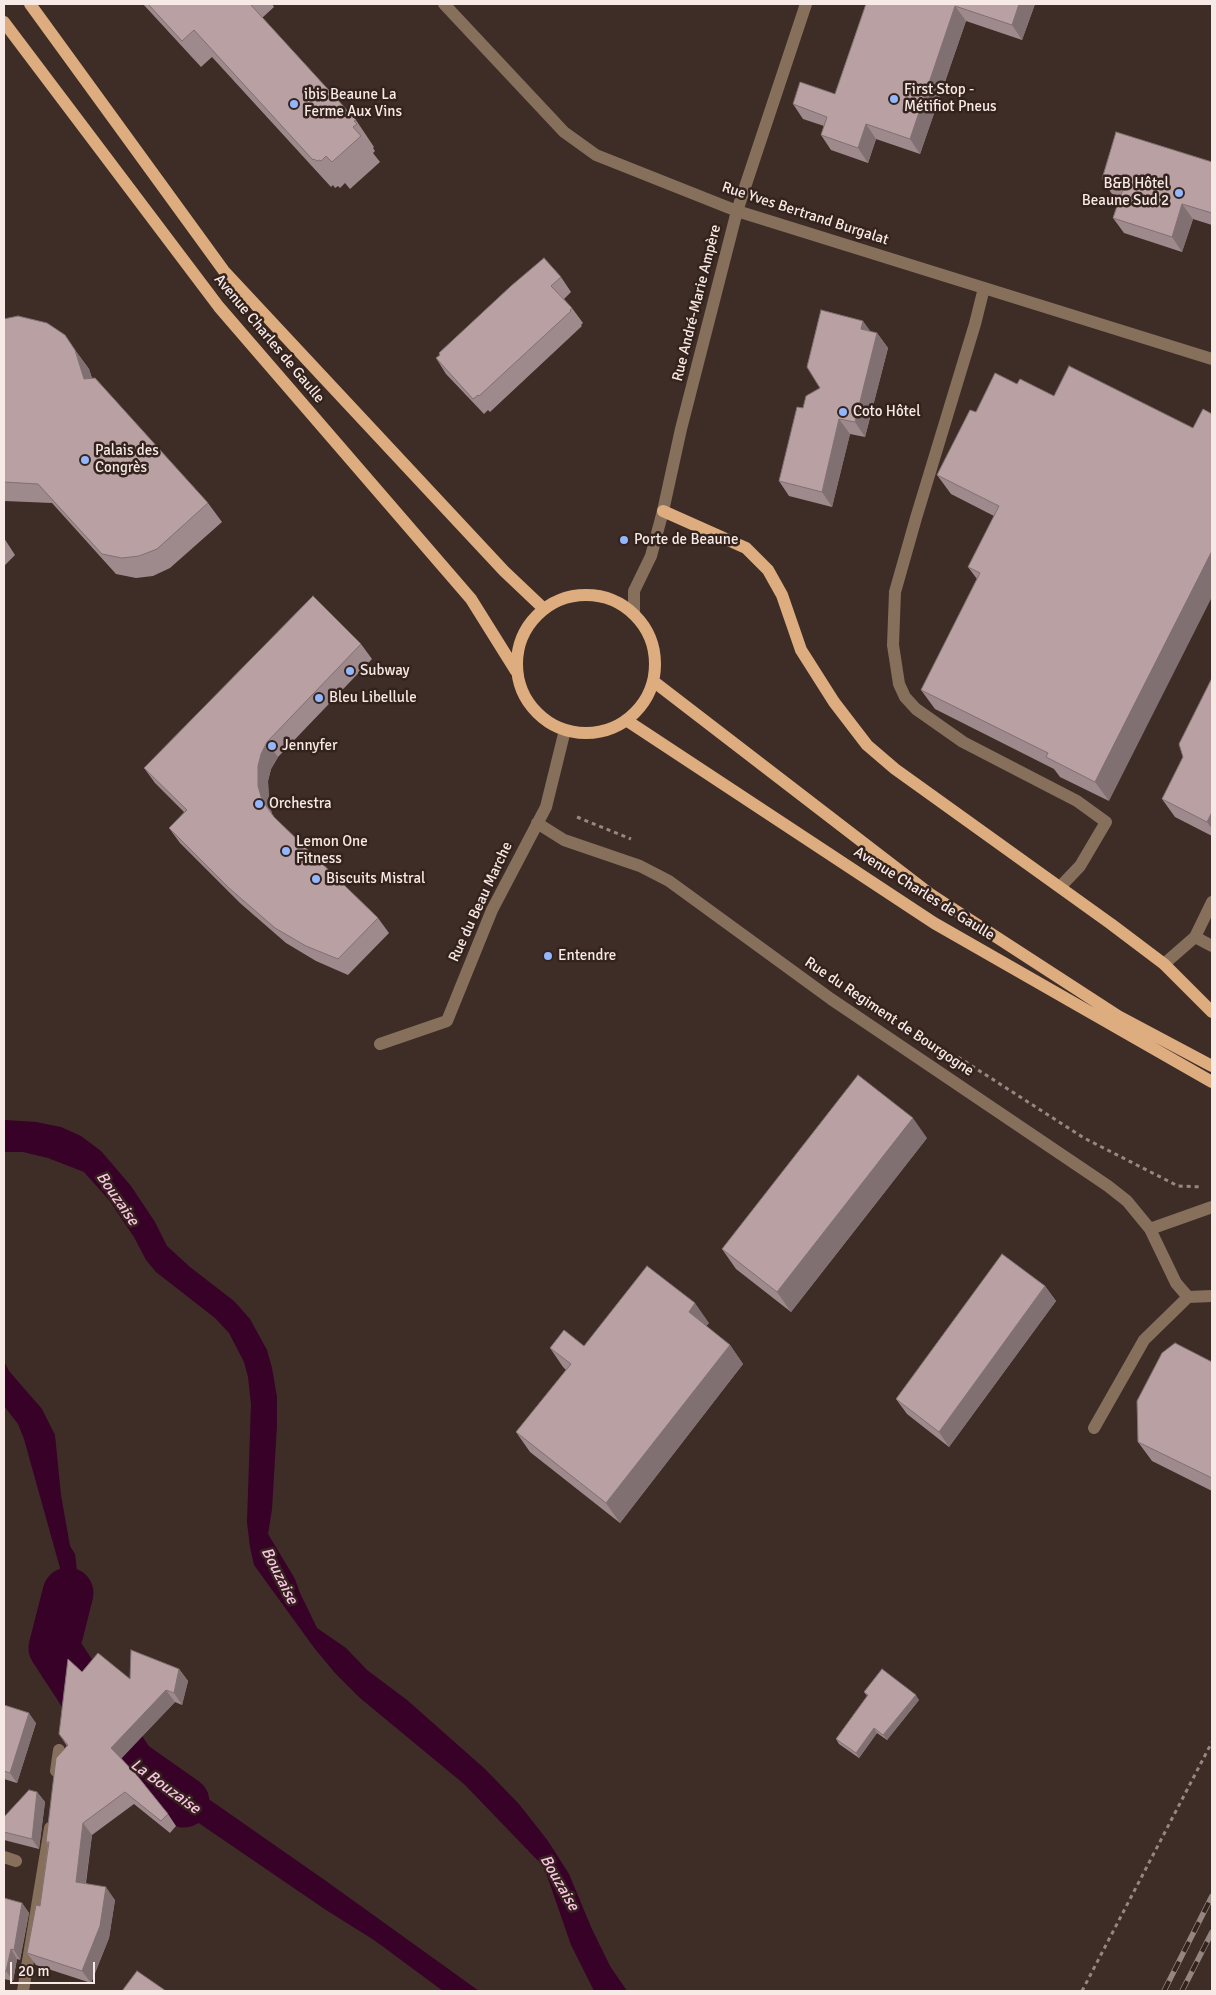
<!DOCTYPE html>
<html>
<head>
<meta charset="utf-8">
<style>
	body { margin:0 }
	#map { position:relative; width:1216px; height:1995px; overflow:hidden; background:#3e2c27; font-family:Signika,sans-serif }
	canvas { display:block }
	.frame { position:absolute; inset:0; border:5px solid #f6e9e6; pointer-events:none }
	.scale { position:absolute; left:10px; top:1962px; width:85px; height:22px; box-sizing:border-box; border:2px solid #f6e9e6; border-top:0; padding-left:6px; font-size:15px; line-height:18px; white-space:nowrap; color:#f6e9e6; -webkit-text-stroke:4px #34231d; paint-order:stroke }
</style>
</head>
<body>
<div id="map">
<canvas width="1216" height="1995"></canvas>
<div class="frame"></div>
<div class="scale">20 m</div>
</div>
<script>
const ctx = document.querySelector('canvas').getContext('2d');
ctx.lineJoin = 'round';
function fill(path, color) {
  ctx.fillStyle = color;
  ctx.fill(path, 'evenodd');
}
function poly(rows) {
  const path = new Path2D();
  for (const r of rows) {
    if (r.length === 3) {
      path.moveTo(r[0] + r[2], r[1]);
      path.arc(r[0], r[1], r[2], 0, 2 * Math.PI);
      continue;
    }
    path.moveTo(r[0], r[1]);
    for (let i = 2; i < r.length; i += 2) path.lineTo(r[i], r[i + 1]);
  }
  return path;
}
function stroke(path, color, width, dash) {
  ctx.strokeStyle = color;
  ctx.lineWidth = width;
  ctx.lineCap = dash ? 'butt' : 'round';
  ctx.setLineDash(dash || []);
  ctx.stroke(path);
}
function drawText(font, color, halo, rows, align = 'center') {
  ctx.font = font + ' Signika,sans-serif';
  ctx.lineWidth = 5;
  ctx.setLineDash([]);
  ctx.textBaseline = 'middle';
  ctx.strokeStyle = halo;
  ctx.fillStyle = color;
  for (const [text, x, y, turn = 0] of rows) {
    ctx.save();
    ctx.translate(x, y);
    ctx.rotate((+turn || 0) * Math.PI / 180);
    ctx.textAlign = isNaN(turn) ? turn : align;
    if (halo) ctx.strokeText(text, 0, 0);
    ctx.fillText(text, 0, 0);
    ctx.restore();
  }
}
fill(poly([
	[5,1120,36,1122,61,1127,81,1136,101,1151,131,1186,155,1222,167,1246,190,1267,234,1301,250,1319,267,1350,272,1368,277,1397,277,1425,272,1509,268,1534,295,1579,300,1593,317,1628,346,1648,367,1670,407,1700,485,1769,519,1804,548,1841,569,1874,591,1927,610,1966,627,1991,594,1991,571,1945,544,1867,464,1784,360,1698,335,1673,315,1649,254,1565,250,1547,247,1522,251,1404,248,1377,244,1362,229,1333,215,1318,156,1272,146,1260,134,1237,109,1200,84,1172,48,1158,23,1152,4,1152,4,1121],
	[4,1361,9,1371,42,1409,55,1435,61,1495,70,1546,75,1554,76,1561,78,1588,62,1644,63,1659,53,1670,49,1660,47,1642,57,1602,60,1568,24,1439,18,1424,4,1406],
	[136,1752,162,1772,210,1800,326,1881,479,1991,443,1991,374,1940,326,1910,143,1785,124,1764]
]), '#380128');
stroke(poly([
	[68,1593,54,1648,130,1764,184,1802]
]), '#380128', 51);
stroke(poly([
	[577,817,631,839],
	[958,1057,1084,1138,1178,1186,1202,1187],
	[1082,1991,1212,1742]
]), '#978783', 3, [4, 4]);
stroke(poly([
	[444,4,564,132,596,155,737,211,1212,359],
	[984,288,975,324,916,518,895,592,893,645,899,684,905,697,916,709,963,742,1077,801,1106,822,1080,866,1060,887],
	[634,614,634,591,651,556,663,511,681,429,737,211,806,4],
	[537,823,564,840,640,866,669,881,831,999,1108,1186,1127,1201,1150,1229,1212,1207],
	[1195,937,1212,902],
	[1164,964,1195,937,1212,946],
	[380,1044,447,1021,492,910,546,807,565,730],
	[1150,1229,1176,1283,1188,1297,1212,1296],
	[1094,1428,1144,1340,1188,1297],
	[56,1771,59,1750],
	[4,1857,16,1861],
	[23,1991,50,1828]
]), '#87705b', 12);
stroke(poly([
	[30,4,224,271,504,571,543,608],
	[4,22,219,307,471,599,516,671],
	[663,511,746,548,768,570,782,595,801,650,834,702,867,745,895,769,1111,924,1164,964,1212,1012],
	[586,664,69],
	[653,681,930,894,1118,1016,1212,1066],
	[626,720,934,923,1212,1082]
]), '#ddad80', 12);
const rail = poly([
	[1164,1991,1212,1896],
	[1182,1991,1212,1932]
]);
stroke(rail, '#958581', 5.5);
stroke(rail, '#34231d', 4, [11]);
fill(poly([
	[143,4,272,4,274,7,262,18,356,120,374,147,373,148,375,151,373,153,380,162,350,189,345,183,340,188,338,186,335,188,333,185,331,187,212,57,201,67],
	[866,4,1035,4,1022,40,966,21,920,154,876,139,868,163,831,150,821,135,824,126,803,119,793,104,835,94],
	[1212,162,1212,225,1193,219,1182,252,1124,233,1113,218,1120,196,1112,194,1102,179],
	[561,277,571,292,564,299,572,308,583,323,581,325,582,326,490,412,488,410,484,414,446,374,436,358],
	[4,319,75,350,89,369,92,378,208,503,222,522,170,568,153,576,136,578,116,574,52,503,4,501],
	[871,332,877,333,888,348,865,437,850,434,832,507,789,496,779,481,803,408],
	[970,410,1109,801,1060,777,1054,769,935,709,921,690,977,579,968,567,994,516,951,494,937,475],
	[4,538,15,555,4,566],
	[361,644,372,659,278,757,271,769,268,781,269,801,272,814,274,817,378,918,389,933,348,975,316,961,286,943,240,903,180,843,169,828,184,812,155,783,144,768],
	[1212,678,1212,836,1175,817,1162,799,1183,757],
	[927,1138,791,1312,736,1269,722,1249],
	[1045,1286,1056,1301,949,1447,907,1414,896,1399],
	[709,1323,706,1326,730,1345,743,1364,620,1523,530,1452,516,1432,566,1370,563,1367,550,1348,584,1346],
	[1212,1362,1212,1491,1152,1461,1138,1442],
	[179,1669,188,1681,182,1705,175,1702,121,1758,168,1814,176,1826,170,1833,134,1804,92,1835,86,1883,115,1900,109,1938,91,1983,36,1965,27,1953,40,1906,48,1844,46,1842,67,1746,59,1734,82,1672,130,1679],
	[864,1692,919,1700,887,1740,877,1733,859,1758,839,1744,836,1739,867,1696],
	[4,1705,36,1723,17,1783,4,1779],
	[37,1792,45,1802,39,1849,4,1840,4,1817],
	[4,1898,22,1903,29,1913,20,1960,17,1959,13,1981,4,1979]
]), '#9e8a8c');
fill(poly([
	[1019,4,1035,4,1022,40,1012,25],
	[955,6,966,21,920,154,910,139],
	[866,124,876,139,868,163,858,148],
	[1182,204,1193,219,1182,252,1172,237],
	[863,321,874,336,861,329],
	[877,333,888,348,865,437,855,422],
	[75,350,89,369,98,399,84,379],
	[839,419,850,434,832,507,822,492],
	[1212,551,1212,597,1109,801,1095,782],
	[267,742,278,757,271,769,268,781,269,801,272,815,262,800,258,786,258,766,261,754],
	[1212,812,1212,829,1207,822],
	[913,1118,927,1138,791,1312,777,1292],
	[1045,1286,1056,1301,949,1447,939,1432],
	[695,1303,709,1323,702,1331,689,1312],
	[730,1345,743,1364,620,1523,606,1503],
	[179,1669,188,1681,182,1705,174,1693],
	[166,1690,175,1702,120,1760,111,1748],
	[916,1695,919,1700,887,1740,883,1735],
	[29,1713,36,1723,17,1783,10,1773],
	[874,1728,877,1733,859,1758,856,1753],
	[37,1792,45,1802,39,1849,32,1839],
	[83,1823,92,1835,84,1894,76,1882],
	[106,1887,115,1900,109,1938,91,1983,82,1971],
	[22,1903,29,1913,20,1960,14,1950],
	[11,1949,17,1959,13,1981,6,1971]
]), '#817072');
const building = poly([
	[148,4,250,4,356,120,354,121,357,124,353,127,361,136,332,162,326,156,321,161,319,160,317,161,314,159,313,160,194,30,182,41,148,4],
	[866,4,1019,4,1012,25,955,6,910,139,866,124,858,148,821,135,827,117,793,104,800,82,835,94,866,4],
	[1116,132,1212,162,1212,213,1182,204,1172,237,1113,218,1124,186,1102,179,1116,132],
	[544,258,561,277,551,286,572,308,570,310,571,311,479,396,478,395,473,399,436,358,440,355,439,353,511,286,544,258],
	[821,310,863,321,861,329,877,333,855,422,839,419,822,492,779,481,797,407,803,408,806,396,820,388,807,367,821,310],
	[18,316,47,323,65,335,75,350,84,379,95,378,208,503,157,549,139,556,122,558,102,554,38,484,4,482,4,319,18,316],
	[1069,366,1193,428,1203,409,1212,414,1212,551,1095,782,1046,757,1048,753,921,690,980,573,968,567,999,506,937,475,970,410,976,412,995,373,1017,384,1020,379,1054,396,1069,366],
	[313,596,361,644,267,742,261,754,258,766,258,786,262,800,274,817,378,918,338,959,306,946,275,928,229,888,169,828,187,810,144,768,313,596],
	[1212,678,1212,812,1207,822,1162,799,1183,757,1179,744,1212,678],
	[858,1075,913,1118,777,1292,722,1249,858,1075],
	[1002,1254,1045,1286,939,1432,896,1399,1002,1254],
	[647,1266,695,1303,689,1312,730,1345,606,1503,516,1432,571,1364,550,1348,564,1330,584,1346,647,1266],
	[1175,1343,1212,1362,1212,1478,1138,1442,1137,1401,1162,1353,1175,1343],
	[131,1650,179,1669,174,1693,166,1690,111,1748,135,1773,168,1814,161,1821,125,1792,83,1823,76,1882,106,1887,100,1926,82,1971,27,1953,36,1905,40,1906,49,1842,46,1842,56,1758,68,1745,59,1734,68,1659,82,1672,98,1653,130,1679,131,1650],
	[882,1669,916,1695,883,1735,874,1728,856,1753,836,1739,868,1695,864,1692,882,1669],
	[4,1705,29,1713,10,1773,4,1771,4,1705],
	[29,1790,37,1792,32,1839,4,1832,4,1817,29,1790],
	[4,1898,22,1903,14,1950,11,1949,6,1971,4,1971,4,1898],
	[137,1971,166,1991,122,1991,137,1971]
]);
fill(building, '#b8a0a3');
stroke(building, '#817072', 1);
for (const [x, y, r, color] of [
	[894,99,5,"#93b7fd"],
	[294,104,5,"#93b7fd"],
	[1179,193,5,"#93b7fd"],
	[843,412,5,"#93b7fd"],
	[85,460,5,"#93b7fd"],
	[624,540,5,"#93b7fd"],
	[350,671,5,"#93b7fd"],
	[319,698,5,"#93b7fd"],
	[272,746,5,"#93b7fd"],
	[259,804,5,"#93b7fd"],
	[286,851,5,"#93b7fd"],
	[316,879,5,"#93b7fd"],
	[548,956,5,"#93b7fd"]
]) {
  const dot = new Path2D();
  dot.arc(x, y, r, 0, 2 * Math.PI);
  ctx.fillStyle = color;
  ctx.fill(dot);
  stroke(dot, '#34231d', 2);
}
drawText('15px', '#f6e9e6', '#34231d', [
	["First Stop -",904,90],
	["Métifiot Pneus",904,107],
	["ibis Beaune La",304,95],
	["Ferme Aux Vins",304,112],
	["B&B Hôtel",1169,184,"right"],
	["Beaune Sud 2",1169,201,"right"],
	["Coto Hôtel",853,412],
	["Palais des",95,451],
	["Congrès",95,468],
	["Porte de Beaune",634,540],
	["Subway",360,671],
	["Bleu Libellule",329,698],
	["Jennyfer",282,746],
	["Orchestra",269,804],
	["Lemon One",296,842],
	["Fitness",296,859],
	["Biscuits Mistral",326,879],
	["Entendre",558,956]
], 'left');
drawText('15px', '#f6e9e6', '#34231d', [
	["Rue Yves Bertrand Burgalat",805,214,18],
	["Rue André-Marie Ampère",697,303,-76],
	["Avenue Charles de Gaulle",269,339,50],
	["Avenue Charles de Gaulle",924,894,32],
	["Rue du Beau Marche",481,902,-65],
	["Rue du Regiment de Bourgogne",889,1017,34]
]);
drawText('italic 16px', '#fcc4e4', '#34231d', [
	["Bouzaise",117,1199,55],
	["Bouzaise",279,1576,63],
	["La Bouzaise",165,1787,36],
	["Bouzaise",559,1883,60]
]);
</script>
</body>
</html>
